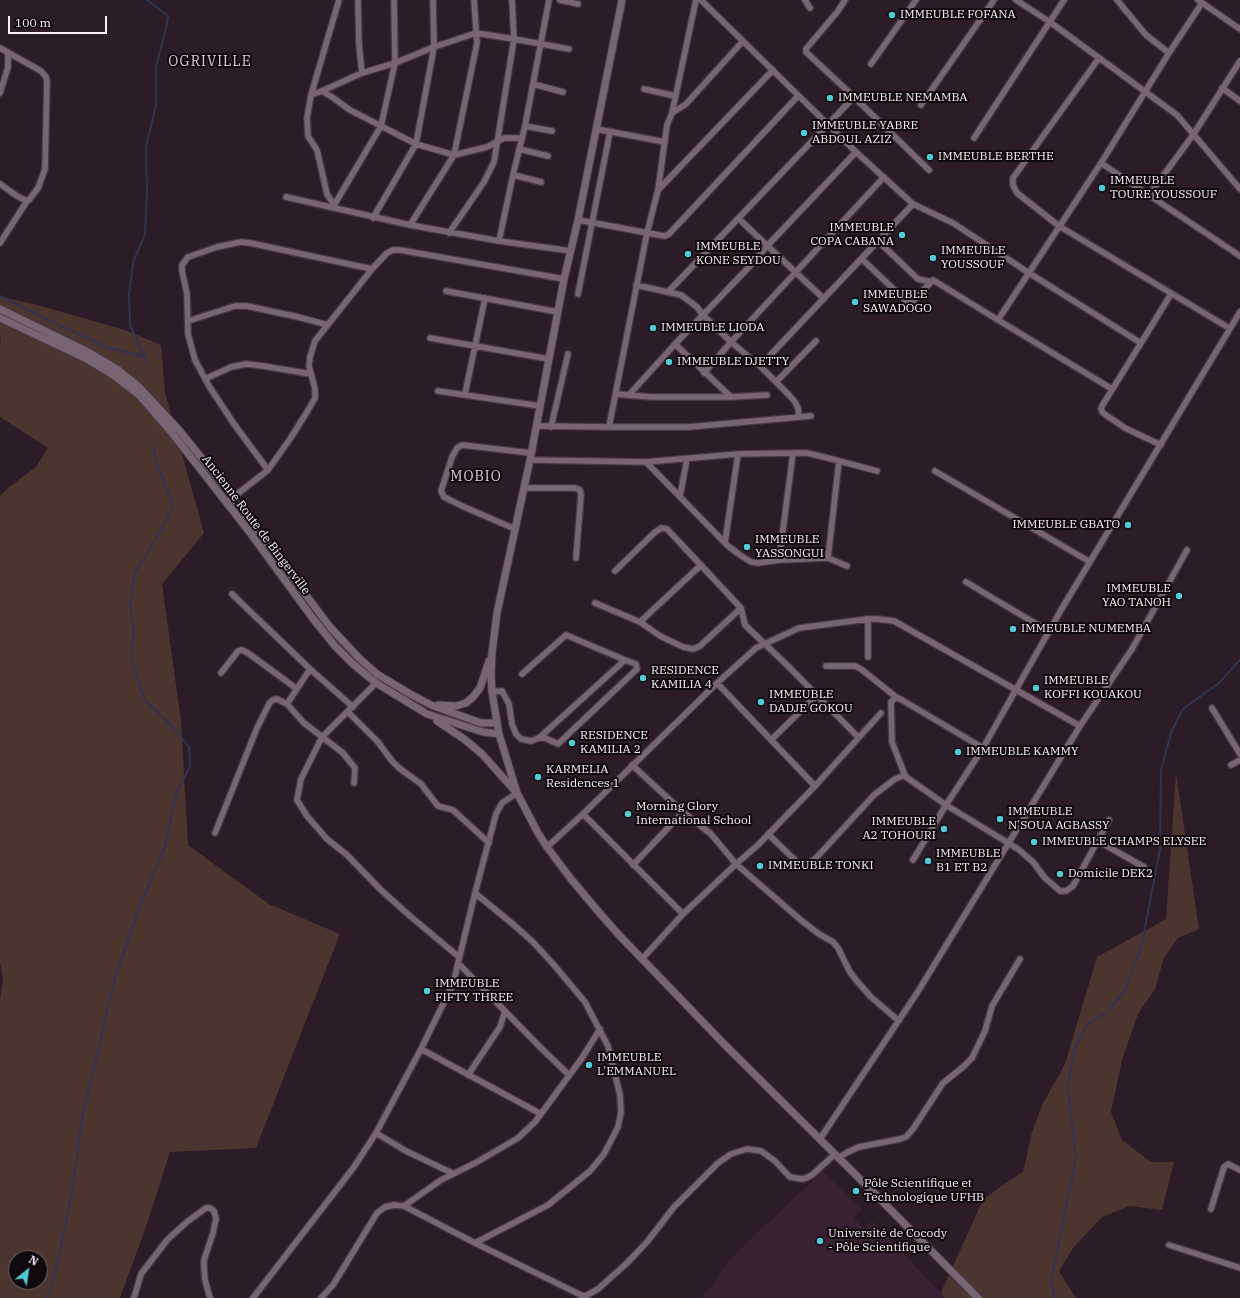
<!DOCTYPE html>
<html>
<head>
<meta charset="utf-8">
<style>
	body { margin:0 }
	#map { position:relative; width:1240px; height:1298px; overflow:hidden; background:#2c1c28; font-family:"IBM Plex Serif",serif }
	canvas { display:block }
	.north { position:absolute; left:8px; top:1250px; width:40px; height:40px; box-sizing:border-box; background:#10090e; border:1px solid #6e656b; border-radius:50%; rotate:30deg; font-size:11px; font-weight:700; line-height:16px; text-align:center; color:#fbeff7 }
	.north::after { content:''; display:block; margin:auto; width:14px; height:18px; background:#51ccd4; clip-path:polygon(50% 0,100% 100%,50% 72%,0 100%) }
	.scale { position:absolute; left:8px; top:16px; width:99px; height:18px; box-sizing:border-box; border:2px solid #fbeff7; border-top:0; padding-left:5px; font-size:12px; line-height:14px; white-space:nowrap; color:#fbeff7; -webkit-text-stroke:3px #10090e; paint-order:stroke }
</style>
</head>
<body>
<div id="map">
<canvas width="1240" height="1298"></canvas>
<div class="north">N</div>
<div class="scale">100 m</div>
</div>
<script>
const ctx = document.querySelector('canvas').getContext('2d');
ctx.lineJoin = 'round';
function fill(path, color) {
  ctx.fillStyle = color;
  ctx.fill(path, 'evenodd');
}
function poly(rows) {
  const path = new Path2D();
  for (const r of rows) {
    path.moveTo(r[0], r[1]);
    for (let i = 2; i < r.length; i += 2) path.lineTo(r[i], r[i + 1]);
  }
  return path;
}
function stroke(path, color, width, dash) {
  ctx.strokeStyle = color;
  ctx.lineWidth = width;
  ctx.lineCap = dash ? 'butt' : 'round';
  ctx.setLineDash(dash || []);
  ctx.stroke(path);
}
function drawText(font, color, halo, rows, align = 'center') {
  ctx.font = font + ' "IBM Plex Serif",serif';
  ctx.lineWidth = 4;
  ctx.setLineDash([]);
  ctx.textBaseline = 'middle';
  ctx.strokeStyle = halo;
  ctx.fillStyle = color;
  for (const [text, x, y, turn = 0] of rows) {
    ctx.save();
    ctx.translate(x, y);
    ctx.rotate((+turn || 0) * Math.PI / 180);
    ctx.textAlign = isNaN(turn) ? turn : align;
    if (halo) ctx.strokeText(text, 0, 0);
    ctx.fillText(text, 0, 0);
    ctx.restore();
  }
}
fill(poly([
	[823,1171,862,1209,854,1218,864,1229,872,1221,946,1298,702,1298,736,1253]
]), '#372132');
fill(poly([
	[0,297,34,304,125,330,161,345,165,393,204,533,162,584,181,721,188,845,269,904,340,934,256,1148,170,1152,146,1227,120,1298,0,1298,0,1000,3,978,0,963,0,496,9,487,36,467,48,448,0,417,0,346,1,338,0,336],
	[16,1258,40,1258,40,1282,16,1282],
	[1176,773,1199,929,1178,938,1164,958,1155,989,1138,1014,1122,1060,1111,1112,1122,1140,1151,1162,1174,1162,1162,1210,1130,1206,1102,1217,1073,1248,1059,1271,1076,1298,944,1298,941,1292,983,1200,1004,1184,1023,1172,1032,1132,1043,1103,1065,1064,1097,957,1166,919]
]), '#4c342f');
stroke(poly([
	[0,296,105,347,145,357,145,362],
	[145,357,130,325,129,294,133,263,145,234,147,192,146,147,156,105,156,67,167,24,168,16,147,0],
	[47,1298,51,1287,59,1256,72,1192,82,1119,115,978,139,908,164,849,177,792,190,766,189,747,173,727,144,699,131,658,134,631,130,604,135,573,165,524,173,505,157,464,153,447],
	[1055,1298,1051,1282,1076,1159,1068,1086,1074,1050,1087,1024,1106,1013,1124,992,1141,948,1160,849,1161,770,1171,733,1183,709,1219,683,1240,660]
]), '#323351', 2);
const street = poly([
	[358,0,359,45,362,73],
	[560,0,578,4],
	[701,0,856,152,913,204,953,223,1029,273,1141,343,1102,406,1101,409,1103,413,1125,428,1161,445],
	[805,0,810,8],
	[845,0,838,11,806,49,806,52,854,97,929,170],
	[1016,0,1050,22,1177,115,1240,189],
	[1117,0,1146,35,1169,53],
	[1198,0,1240,29],
	[0,48,41,71,46,77,47,81,45,169,38,188,29,200,27,201,0,243],
	[1099,58,1013,178,1013,185,1017,193,1059,226,1229,328],
	[871,64,916,0],
	[533,84,563,92],
	[1222,88,1240,101],
	[644,89,675,96],
	[322,91,332,97,350,110,416,144,454,155,487,147,504,138,521,138],
	[0,93,8,67,8,53],
	[311,95,322,91,362,73,395,63,434,47,476,33,514,39,569,49],
	[921,105,994,0],
	[672,113,686,104,743,41],
	[525,126,552,131],
	[596,129,665,142],
	[974,138,1064,0],
	[519,149,548,156],
	[1101,163,1240,256],
	[513,175,541,182],
	[0,184,17,196,27,201],
	[658,190,773,70],
	[1149,195,1193,135,1240,61],
	[286,197,410,225,499,241,571,251],
	[334,205,327,194,317,150,308,136,307,118,311,95,339,0],
	[333,207,381,126,395,63,394,0],
	[373,218,416,144,434,47,433,0],
	[739,219,824,299],
	[578,220,659,235,665,236,669,234,798,96],
	[410,225,454,155,477,43,474,0],
	[449,233,484,182,494,162,514,39,512,0],
	[499,241,513,175,525,126,549,0],
	[878,241,918,279,931,282],
	[862,259,907,302,911,303,913,301,933,280,998,320],
	[636,285,681,295,697,307,703,315,731,342,760,366,789,395,795,402,798,408,799,417],
	[446,291,558,312],
	[668,292,854,97],
	[578,294,610,132],
	[188,321,235,306,247,306,298,317,328,325],
	[430,338,549,359],
	[1141,343,1171,294],
	[675,344,731,397],
	[760,366,913,204],
	[704,373,731,342,884,177],
	[205,379,231,367,246,364,263,366,311,374],
	[776,382,816,341],
	[1112,389,998,320,1101,163,1169,53,1202,3],
	[438,391,540,406],
	[465,394,485,298],
	[616,394,652,397,731,397,767,395],
	[629,395,675,344,751,265,768,245,856,152],
	[537,426,609,427,689,427,811,416],
	[551,427,568,354],
	[609,427,647,233,658,190,667,125,672,113,696,0],
	[530,460,646,462,738,454,793,453,807,453,824,457,877,471],
	[646,462,728,546,740,555,751,562,758,563,779,560,828,558,847,566],
	[268,470,234,424,209,386,195,360,188,334,187,294,182,271,182,265,188,257,194,255,217,247,241,242,250,243,372,269],
	[935,471,1090,562],
	[524,488,575,488,580,490,581,495,576,558],
	[680,496,687,459],
	[231,499,268,470,290,439,307,412,315,398,315,389,309,366,310,357,315,341,372,269,387,253,393,250,400,250,564,279],
	[515,529,462,506,444,497,441,491,452,457,457,448,462,445,531,453],
	[725,542,738,454],
	[828,558,839,461],
	[779,560,793,453],
	[615,571,654,533,661,528,667,529,741,608,745,625,790,668,858,737],
	[966,582,1048,631],
	[232,594,310,669,353,707],
	[595,603,640,622,660,636,683,647,693,649,700,646,741,608],
	[640,622,701,565],
	[868,657,868,619],
	[826,666,855,666,861,669,896,697],
	[221,673,238,651,242,650,248,653,297,689],
	[376,683,322,737,301,779,297,800,307,816,327,839,347,855,382,891,410,916,459,957],
	[717,683,815,786],
	[492,692,502,691,509,704,512,724,516,734,521,739,531,741,539,738,625,660,566,635,522,674],
	[287,704,310,669],
	[1212,708,1240,754],
	[348,712,378,742,392,761,399,768,421,784,438,806,453,810,489,843],
	[539,738,545,738,558,744,637,669,636,664,625,660],
	[771,740,817,695],
	[983,748,902,700,896,697,891,702,892,742,904,773,906,777,946,805,1018,849,1033,862,1045,878,1060,891,1066,891,1073,886,1109,820],
	[632,765,683,812,711,834,736,864,802,921,819,934,833,942,838,948,850,972,856,980,871,997,899,1021],
	[1231,765,1240,760],
	[583,814,683,914],
	[215,833,257,728,270,702,273,700,277,699,287,704,304,723,343,753,355,768,354,783],
	[768,834,795,860,800,864,807,865,817,857,874,795,895,779,905,775],
	[1098,841,1144,867],
	[547,847,583,814,717,683,756,648,799,628,868,619,877,619,894,621,1080,726],
	[913,860,946,805,983,748,1061,610,1240,312],
	[633,865,683,812],
	[475,893,514,925,534,943,554,965,585,1002,608,1046,620,1095,621,1112,618,1127,604,1154,590,1171,548,1205,475,1243],
	[642,959,683,914,736,864,758,845,815,786,881,713],
	[458,963,540,1047,569,1075],
	[421,1049,541,1114],
	[468,1075,500,1027,505,1011],
	[376,1133,406,1151,452,1173],
	[820,1139,917,993,1080,726,1132,649,1187,550],
	[838,1158,848,1152,859,1147,900,1139,906,1137,913,1129,943,1083,963,1067,972,1058,985,1031,992,1006,1020,959],
	[404,1206,441,1180,477,1162,518,1138,535,1122,582,1058,600,1029],
	[1211,1209,1224,1167,1228,1164,1240,1170],
	[1169,1245,1240,1268],
	[134,1298,141,1274,167,1240,188,1221,206,1208,210,1208,214,1211,216,1219,213,1233,204,1260,204,1267,205,1280,210,1298],
	[253,1298,354,1167,376,1133,421,1049,453,984,475,893,496,814,502,803,517,793],
	[321,1298,333,1285,377,1213,385,1207,394,1205,404,1206,475,1243,585,1297],
	[582,1298,598,1289,627,1263,647,1242,674,1207,718,1163,731,1154,747,1149,761,1151,775,1161,786,1173,790,1177,802,1179,806,1178,812,1175,835,1154]
]);
const secondary = poly([
	[622,0,578,220,564,279,530,460,497,613,492,653,491,675,492,692,499,734,517,793,538,833,547,847,571,879,597,910,618,934,725,1045,872,1191,978,1298],
	[0,309,88,352,117,369,138,386,179,430,217,477,330,627,359,658,377,674,412,695,431,705,481,723,496,723],
	[0,318,85,358,113,375,139,395,172,433,248,530,314,620,335,646,353,664,376,683,427,714,483,732,499,734],
	[438,705,456,706,466,703,473,697,480,688,489,661],
	[437,721,464,739,482,754,515,791]
]);
stroke(street, '#473944', 8);
stroke(secondary, '#473944', 9);
stroke(street, '#786573', 5.5);
stroke(secondary, '#786573', 7);
for (const [x, y, r, color] of [
	[892,15,4,"#51ccd4"],
	[830,98,4,"#51ccd4"],
	[804,133,4,"#51ccd4"],
	[930,157,4,"#51ccd4"],
	[1102,188,4,"#51ccd4"],
	[902,235,4,"#51ccd4"],
	[688,254,4,"#51ccd4"],
	[933,258,4,"#51ccd4"],
	[855,302,4,"#51ccd4"],
	[653,328,4,"#51ccd4"],
	[669,362,4,"#51ccd4"],
	[1128,525,4,"#51ccd4"],
	[747,547,4,"#51ccd4"],
	[1179,596,4,"#51ccd4"],
	[1013,629,4,"#51ccd4"],
	[643,678,4,"#51ccd4"],
	[1036,688,4,"#51ccd4"],
	[761,702,4,"#51ccd4"],
	[572,743,4,"#51ccd4"],
	[958,752,4,"#51ccd4"],
	[538,777,4,"#51ccd4"],
	[628,814,4,"#51ccd4"],
	[1000,819,4,"#51ccd4"],
	[944,829,4,"#51ccd4"],
	[1034,842,4,"#51ccd4"],
	[928,861,4,"#51ccd4"],
	[760,866,4,"#51ccd4"],
	[1060,874,4,"#51ccd4"],
	[427,991,4,"#51ccd4"],
	[589,1065,4,"#51ccd4"],
	[856,1191,4,"#51ccd4"],
	[820,1241,4,"#51ccd4"]
]) {
  const dot = new Path2D();
  dot.arc(x, y, r, 0, 2 * Math.PI);
  ctx.fillStyle = color;
  ctx.fill(dot);
  stroke(dot, '#10090e', 1.5);
}
drawText('12px', '#fbeff7', '#10090e', [
	["IMMEUBLE FOFANA",900,15],
	["IMMEUBLE NEMAMBA",838,98],
	["IMMEUBLE YABRE",812,126],
	["ABDOUL AZIZ",812,140],
	["IMMEUBLE BERTHE",938,157],
	["IMMEUBLE",1110,181],
	["TOURE YOUSSOUF",1110,195],
	["IMMEUBLE",894,228,"right"],
	["COPA CABANA",894,242,"right"],
	["IMMEUBLE",696,247],
	["KONE SEYDOU",696,261],
	["IMMEUBLE",941,251],
	["YOUSSOUF",941,265],
	["IMMEUBLE",863,295],
	["SAWADOGO",863,309],
	["IMMEUBLE LIODA",661,328],
	["IMMEUBLE DJETTY",677,362],
	["IMMEUBLE GBATO",1120,525,"right"],
	["IMMEUBLE",755,540],
	["YASSONGUI",755,554],
	["IMMEUBLE",1171,589,"right"],
	["YAO TANOH",1171,603,"right"],
	["IMMEUBLE NUMEMBA",1021,629],
	["RESIDENCE",651,671],
	["KAMILIA 4",651,685],
	["IMMEUBLE",1044,681],
	["KOFFI KOUAKOU",1044,695],
	["IMMEUBLE",769,695],
	["DADJE GOKOU",769,709],
	["RESIDENCE",580,736],
	["KAMILIA 2",580,750],
	["IMMEUBLE KAMMY",966,752],
	["KARMELIA",546,770],
	["Residences 1",546,784],
	["Morning Glory",636,807],
	["International School",636,821],
	["IMMEUBLE",1008,812],
	["N'SOUA AGBASSY",1008,826],
	["IMMEUBLE",936,822,"right"],
	["A2 TOHOURI",936,836,"right"],
	["IMMEUBLE CHAMPS ELYSEE",1042,842],
	["IMMEUBLE",936,854],
	["B1 ET B2",936,868],
	["IMMEUBLE TONKI",768,866],
	["Domicile DEK2",1068,874],
	["IMMEUBLE",435,984],
	["FIFTY THREE",435,998],
	["IMMEUBLE",597,1058],
	["L'EMMANUEL",597,1072],
	["Pôle Scientifique et",864,1184],
	["Technologique UFHB",864,1198],
	["Université de Cocody",828,1234],
	["- Pôle Scientifique",828,1248]
], 'left');
drawText('12px', '#fbeff7', '#10090e', [
	["Ancienne Route de Bingerville",256,525,53]
]);
ctx.letterSpacing = '1px';
drawText('14px', '#e0c9d9', '#10090e', [
	["OGRIVILLE",210,62],
	["MOBIO",476,477]
]);
ctx.letterSpacing = '0px';
</script>
</body>
</html>
